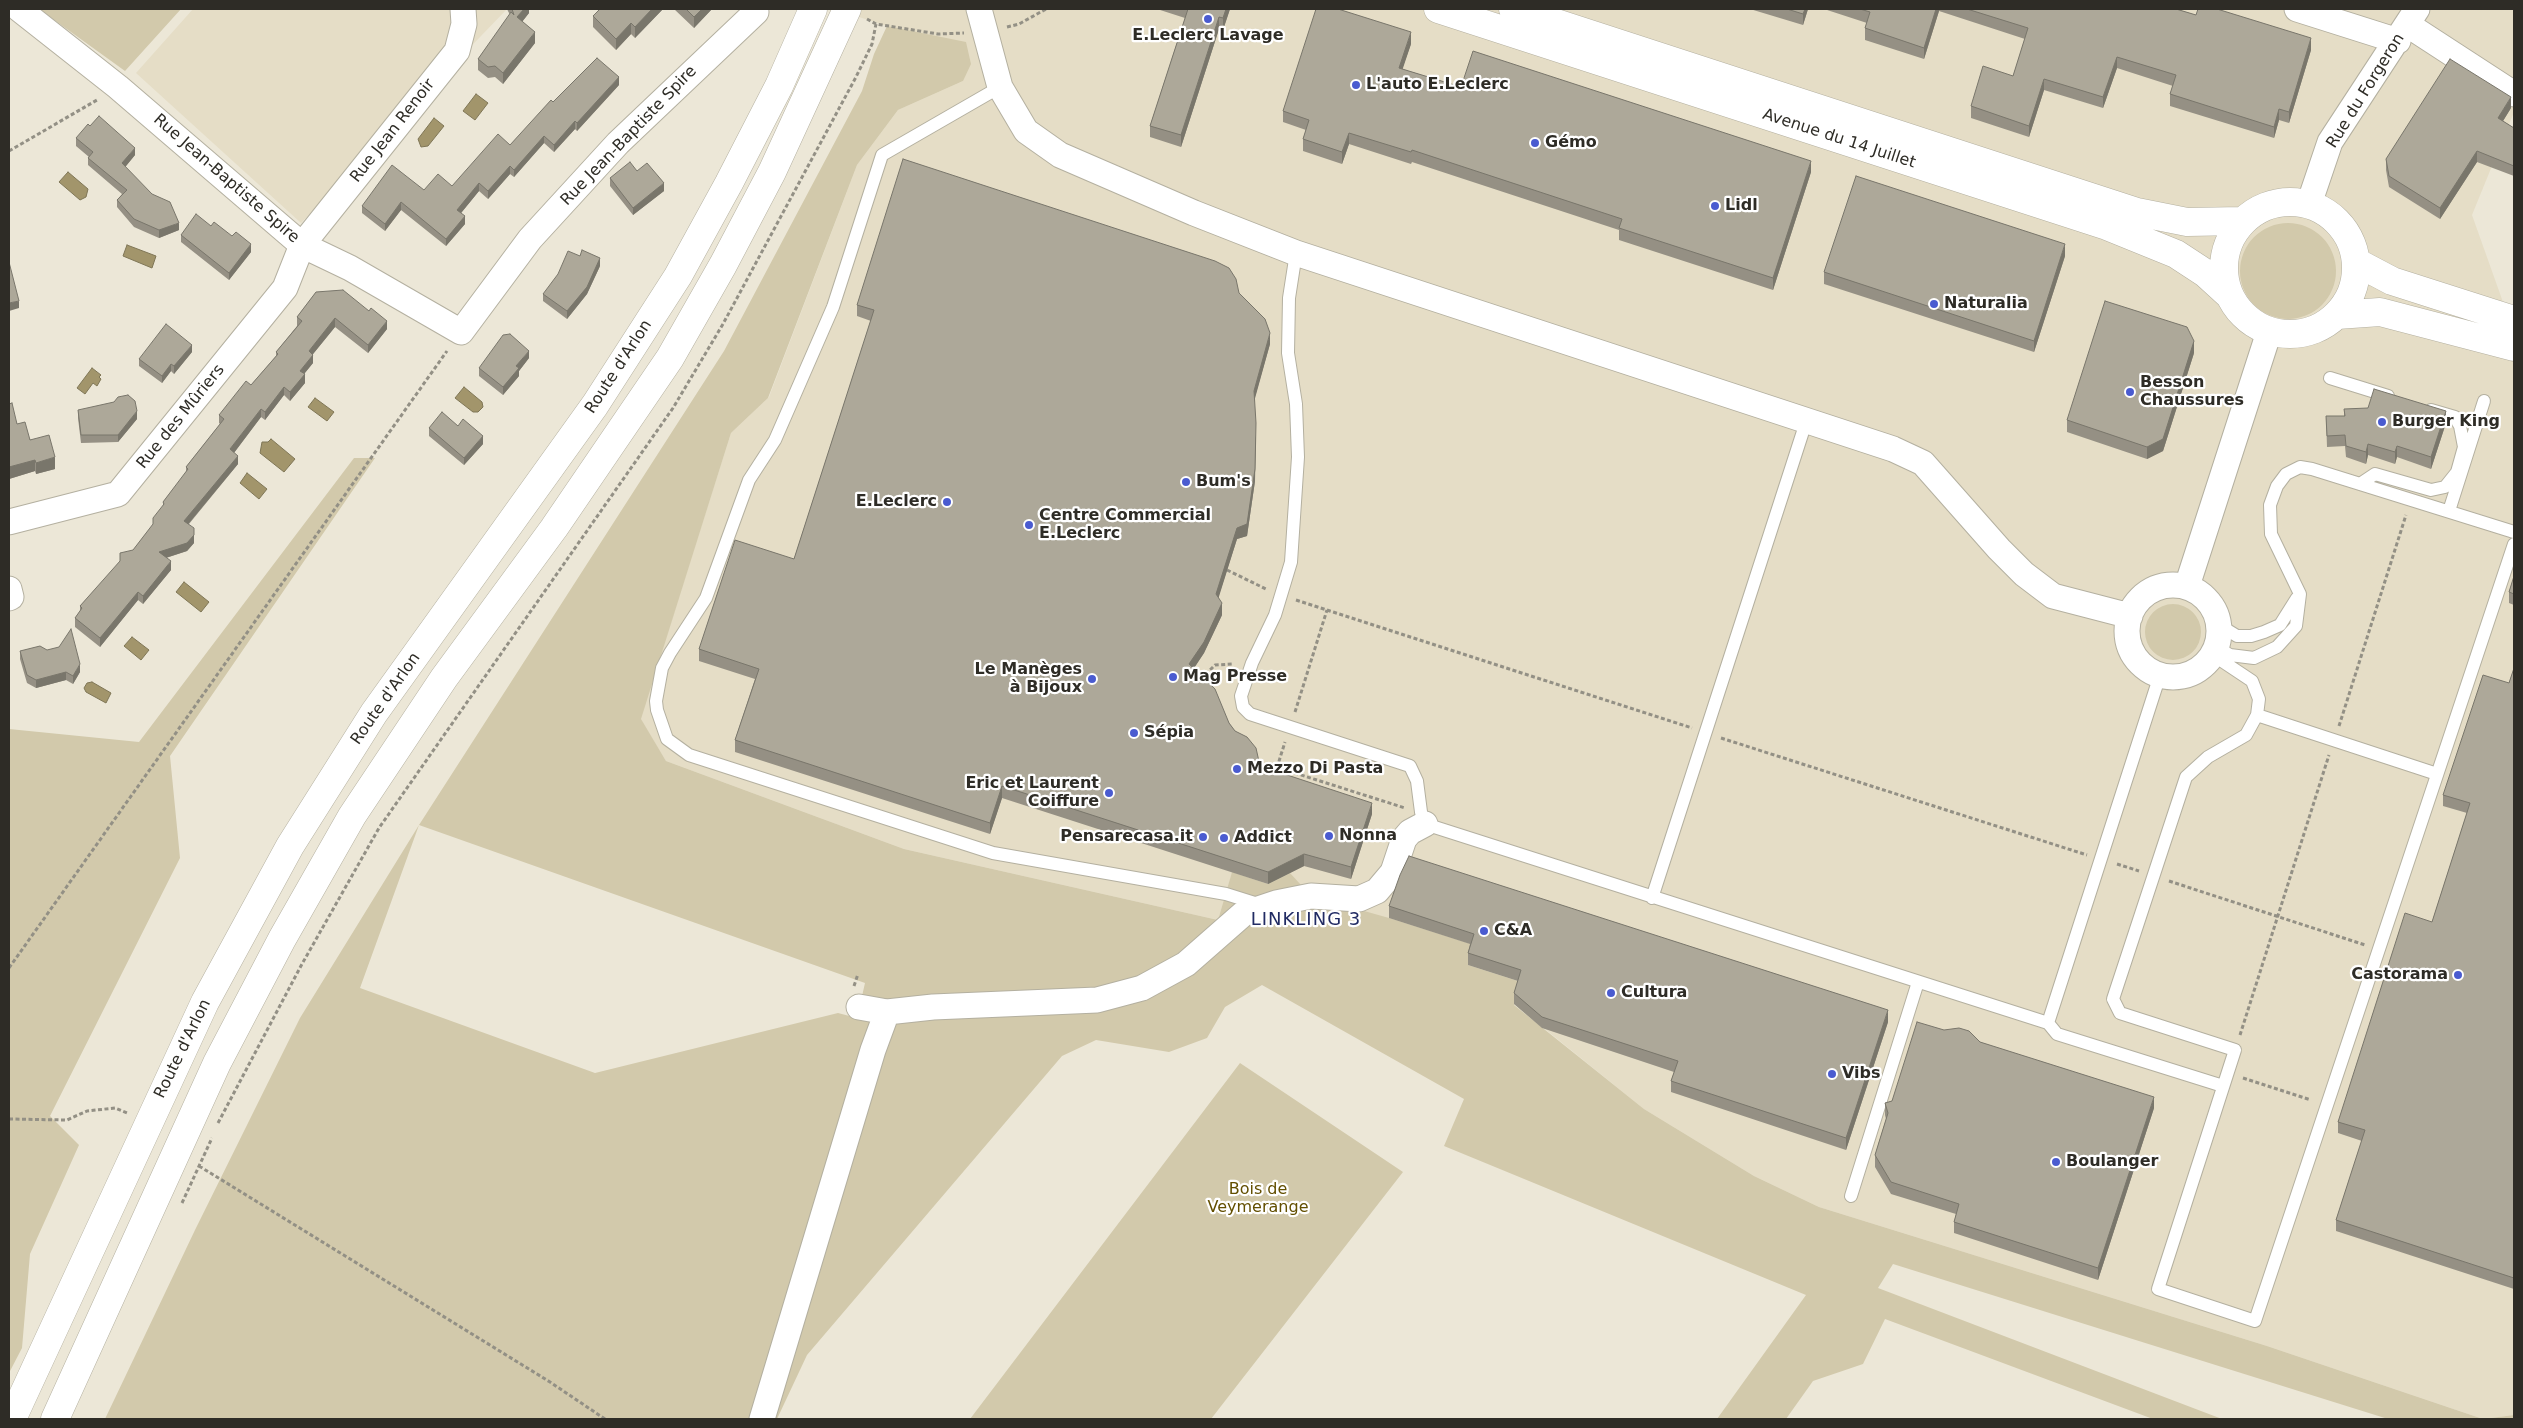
<!DOCTYPE html>
<html>
<head>
<meta charset="utf-8">
<style>
	body { margin:0 }
	#map { position:relative; width:2523px; height:1428px; overflow:hidden; background:#ece7d7; font-family:"DejaVu Sans",sans-serif }
	canvas { display:block }
	.frame { position:absolute; inset:0; border:10px solid #2e2c26; pointer-events:none }
</style>
</head>
<body>
<div id="map">
<canvas width="2523" height="1428"></canvas>
<div class="frame"></div>
</div>
<script>
const ctx = document.querySelector('canvas').getContext('2d');
ctx.lineJoin = 'round';
function fill(path, color) {
  ctx.fillStyle = color;
  ctx.fill(path, 'evenodd');
}
function poly(rows) {
  const path = new Path2D();
  for (const r of rows) {
    if (r.length === 3) {
      path.moveTo(r[0] + r[2], r[1]);
      path.arc(r[0], r[1], r[2], 0, 2 * Math.PI);
      continue;
    }
    path.moveTo(r[0], r[1]);
    for (let i = 2; i < r.length; i += 2) path.lineTo(r[i], r[i + 1]);
  }
  return path;
}
function stroke(path, color, width, dash) {
  ctx.strokeStyle = color;
  ctx.lineWidth = width;
  ctx.lineCap = dash ? 'butt' : 'round';
  ctx.setLineDash(dash || []);
  ctx.stroke(path);
}
function drawText(font, color, halo, rows, align = 'center') {
  ctx.font = font + ' "DejaVu Sans",sans-serif';
  ctx.lineWidth = 4.5;
  ctx.setLineDash([]);
  ctx.textBaseline = 'middle';
  ctx.strokeStyle = halo;
  ctx.fillStyle = color;
  for (const [text, x, y, turn = 0] of rows) {
    ctx.save();
    ctx.translate(x, y);
    ctx.rotate((+turn || 0) * Math.PI / 180);
    ctx.textAlign = isNaN(turn) ? turn : align;
    if (halo) ctx.strokeText(text, 0, 0);
    ctx.fillText(text, 0, 0);
    ctx.restore();
  }
}
fill(poly([
	[193,9,507,9,301,223,136,73],
	[834,9,2514,9,2514,112,2472,215,2514,333,2514,1415,2483,1419,2267,1346,1819,1207,1754,1176,1644,1109,1514,1004,1521,982,1468,965,1311,896,1232,873,1218,920,904,849,666,761,640,719,731,433,769,397,857,165,898,110,963,81,887,26]
]), '#e5ddc6');
fill(poly([
	[39,9,181,9,125,71],
	[887,26,966,42,971,64,963,81,898,110,857,165,768,398,731,433,641,719,666,761,904,849,1218,920,1232,872,1268,884,1290,873,1311,896,1389,918,1474,945,1468,965,1521,982,1514,1005,1644,1109,1754,1176,1819,1207,2267,1346,2483,1419,2514,1415,2514,1419,2388,1419,1893,1264,1878,1288,2222,1419,2153,1419,1885,1319,1863,1364,1813,1381,1786,1419,1717,1419,1806,1295,1444,1146,1464,1099,1262,985,1225,1007,1207,1038,1169,1052,1096,1040,1062,1056,807,1355,777,1419,105,1419,195,1230,300,1018,419,825,724,351,862,91,874,54],
	[419,825,865,983,857,1018,838,1013,595,1073,360,988],
	[2288,271,48],
	[354,458,375,458,170,756,180,858,50,1116,79,1145,30,1254,22,1348,9,1373,9,729,139,742],
	[2173,632,28],
	[1240,1063,1403,1172,1211,1419,970,1419]
]), '#d2c9ab');
const water = poly([
	[476,94,488,103,475,120,463,111,476,94],
	[434,118,444,126,428,146,421,147,418,139,434,118],
	[68,172,88,189,86,197,80,200,59,182,68,172],
	[127,245,156,256,152,268,123,256,127,245],
	[92,368,101,375,99,377,101,379,97,386,93,383,85,394,77,388,92,368],
	[464,387,482,402,483,407,478,412,473,412,455,398,464,387],
	[315,398,334,412,327,421,308,407,315,398],
	[271,439,295,459,284,472,260,453,262,442,268,442,271,439],
	[247,473,267,489,259,499,240,483,247,473],
	[184,582,209,602,201,612,176,592,184,582],
	[132,637,149,650,141,660,124,646,132,637],
	[92,682,111,693,106,703,86,692,84,688,87,683,92,682]
]);
fill(water, '#a2956b');
stroke(water, '#7f7656', 1);
const lane = poly([
	[1000,87,882,155,833,307,775,440,749,480,706,598,670,653,662,668,656,701,657,710,667,739,689,755,993,853,1226,894,1261,905],
	[1296,253,1289,298,1288,353,1296,404,1298,457,1291,562,1275,615,1252,663,1241,696,1243,707,1250,714,1410,766,1417,781,1421,812,1425,824,2048,1023,2057,1034,2223,1086],
	[2330,378,2388,396],
	[2360,484,2375,474,2431,490,2445,487,2457,472,2464,447,2460,426,2455,417,2431,410],
	[2449,511,2484,401],
	[2219,625,2237,636,2251,636,2264,632,2280,625,2297,598],
	[2216,647,2230,655,2254,658,2277,647,2296,626,2300,594,2271,534,2270,505,2277,486,2286,474,2300,467,2312,469,2514,532],
	[2213,655,2252,681,2259,699,2257,715,2246,735,2208,757,2186,777,2113,999,2120,1013,2235,1050,2158,1289,2255,1321,2514,544],
	[2257,715,2437,774],
	[1652,898,1807,419],
	[2048,1023,2160,675],
	[1851,1196,1918,982]
]);
const street = poly([
	[19,9,118,87,302,245,350,268,461,332,530,239,618,143,756,12],
	[979,9,1000,87,1026,131,1060,155,1194,213,1296,253,1893,449,1923,463,1999,549,2024,574,2053,596,2130,616],
	[2297,9,2398,41],
	[2408,25,2514,94],
	[2309,204,2330,142,2417,9],
	[9,522,118,494,285,288,302,245,457,51,464,24,463,9],
	[2173,631,46],
	[2187,586,2269,332],
	[9,589,11,597,9,598],
	[859,1007,887,1012,933,1007,1097,1000,1142,988,1186,964,1243,914,1276,903,1311,896,1359,899,1377,891,1393,872,1404,839,1410,832,1425,824],
	[762,1419,873,1050,887,1012]
]);
const secondary = poly([
	[1438,9,2107,226,2176,254,2205,273,2228,294],
	[1513,9,2137,212,2187,222,2242,221],
	[2290,268,66],
	[2356,262,2392,281,2514,320],
	[2337,315,2380,312,2514,347]
]);
const primary = poly([
	[12,1419,205,1002,290,846,374,713,595,405,678,276,729,183,779,86,813,9],
	[55,1419,217,1063,282,939,352,816,444,678,554,528,670,358,723,265,772,172,847,9]
]);
stroke(lane, '#b4b0a0', 14);
stroke(street, '#b4b0a0', 27);
stroke(secondary, '#b4b0a0', 29);
stroke(primary, '#b4b0a0', 29);
stroke(poly([
	[867,19,876,24,938,34,964,33],
	[1007,27,1019,24,1046,9],
	[9,151,97,100],
	[1227,570,1266,589],
	[1296,600,1692,728],
	[1201,679,1215,665,1234,664],
	[1295,712,1327,610],
	[2339,726,2406,515],
	[1721,738,2087,855],
	[1276,767,1405,808],
	[1275,774,1285,742],
	[2117,864,2139,871],
	[2169,881,2365,945],
	[9,968,447,351],
	[854,986,858,974],
	[2240,1035,2329,755],
	[2243,1078,2311,1100],
	[9,1119,67,1120,87,1111,115,1108,127,1113],
	[218,1123,302,964,379,828,673,408,723,324,856,77,872,44,876,24],
	[199,1166,550,1382,605,1419],
	[182,1203,212,1138]
]), '#939085', 3, [4, 2.5]);
stroke(lane, '#fff', 12);
stroke(street, '#fff', 25);
stroke(secondary, '#fff', 28);
stroke(primary, '#fff', 28);
fill(poly([
	[507,9,529,9,529,13,522,22,535,43,503,84,495,77,488,78,478,70,478,59,510,15],
	[600,9,663,9,635,38,631,34,616,50,593,27,593,16],
	[674,9,712,9,694,28],
	[1157,9,1230,9,1223,30,1219,29,1181,147,1150,137,1150,126,1185,18],
	[1750,9,1808,9,1803,25],
	[1824,9,2176,9,2311,50,2289,123,2279,120,2274,138,2170,106,2170,94,2173,86,2117,68,2103,108,2044,90,2029,137,1971,118,1971,106,2013,76,2025,39,1939,11,1924,59,1865,40,1865,28,1867,23],
	[1411,44,1402,69,1461,87,1811,172,1773,290,1619,240,1619,230,1412,162,1411,164,1349,144,1342,164,1303,151,1303,139,1306,130,1283,122,1283,111],
	[619,85,577,131,575,129,554,152,544,143,514,177,510,174,488,199,479,191,461,213,465,224,446,246,401,210,385,231,362,213,362,206,424,190,452,186,510,145,553,102],
	[2511,108,2503,121,2514,128,2514,176,2477,162,2440,219,2389,187,2386,170,2386,159],
	[76,138,135,155,125,167,179,230,159,238,134,227,117,207,117,200,122,194,88,165,88,158,89,157,76,146],
	[637,171,664,191,633,215,610,186,610,178],
	[211,226,251,252,229,280,181,242,181,235],
	[2065,256,2034,352,1824,284,1824,272],
	[600,266,587,294,567,319,543,301,543,294],
	[316,292,387,329,368,353,335,327,313,354,313,363,304,374,305,383,290,401,284,395,265,420,261,417,234,453,238,464,189,524,194,543,187,551,166,558,171,570,143,604,138,600,100,647,75,627,75,618,80,611,80,606,133,550,153,525,163,506,163,502,186,473,186,467,220,424,219,423,219,415,251,385,276,356,276,352,297,326,297,317],
	[1239,293,1270,344,1254,400,1255,481,1247,536,1237,539,1218,598,1222,615,1204,653,1193,669,1229,723,1260,766,1372,814,1351,879,1304,866,1268,884,1002,798,990,834,735,752,735,740,755,679,699,661,699,649,794,559,871,321,857,316,857,305],
	[192,352,174,374,171,371,162,383,139,366,139,359],
	[2194,353,2163,451,2147,459,2067,432,2067,420],
	[529,358,519,371,519,376,503,395,479,376,479,368],
	[9,404,17,424,55,469,36,474,35,471,9,479],
	[2344,409,2446,423,2431,469,2397,457,2395,464,2368,455,2366,464,2346,457,2345,446,2327,447,2326,416,2344,416],
	[78,410,137,419,118,442,81,443,78,418],
	[458,426,483,444,464,465,429,436,429,428],
	[2514,576,2514,605,2509,603,2509,592],
	[20,651,80,672,73,684,66,680,36,688,27,683,20,659],
	[2514,668,2514,1289,2336,1231,2336,1220,2362,1141,2338,1133,2338,1122,2432,922,2467,813,2443,806,2443,795,2509,683],
	[1389,906,1888,1022,1846,1150,1671,1092,1671,1081,1674,1072,1542,1028,1514,1004,1514,993,1518,981,1468,965,1468,953,1470,944,1389,918],
	[1980,1042,2154,1108,2098,1280,1954,1233,1954,1222,1956,1214,1891,1194,1875,1167,1875,1155,1886,1119,1885,1115,1885,1103,1892,1101]
]), '#959084');
fill(poly([
	[524,9,529,9,529,13,517,28,517,17],
	[652,9,663,9,635,38,635,27],
	[702,9,712,9,694,28,694,17],
	[1226,9,1230,9,1223,30,1223,18],
	[1805,9,1808,9,1803,25,1803,14],
	[1936,9,1939,9,1939,11,1924,59,1924,48],
	[1219,17,1219,29,1181,147,1181,135],
	[631,23,631,34,616,50,616,39],
	[535,32,535,43,503,84,503,73],
	[1411,32,1411,44,1399,80,1399,68],
	[2311,38,2311,50,2289,123,2289,112],
	[2117,57,2117,68,2103,108,2103,97],
	[619,77,619,85,577,131,577,123],
	[2044,79,2044,90,2029,137,2029,126],
	[2511,97,2511,108,2498,129,2498,118],
	[2279,109,2279,120,2274,138,2274,127],
	[575,121,575,129,554,152,554,145],
	[1349,133,1349,144,1342,164,1342,152],
	[544,136,544,143,514,177,514,170],
	[135,148,135,155,122,171,122,163],
	[2477,151,2477,162,2440,219,2440,208],
	[1811,161,1811,172,1773,290,1773,278],
	[510,166,510,174,488,199,488,191],
	[479,183,479,191,457,218,457,210],
	[664,183,664,191,633,215,633,208],
	[401,202,401,210,385,231,385,224],
	[465,216,465,224,446,246,446,239],
	[179,223,179,230,159,238,159,230],
	[251,244,251,252,229,280,229,273],
	[2065,244,2065,256,2034,352,2034,341],
	[600,258,600,266,587,294,567,319,567,311],
	[19,301,19,308,9,311,9,303],
	[335,318,335,327,309,359,309,351],
	[387,321,387,329,368,353,368,345],
	[1270,333,1270,344,1254,402,1254,391],
	[2194,341,2194,353,2163,451,2147,459,2147,447],
	[192,345,192,352,174,374,174,366],
	[529,351,529,358,519,371,519,376,503,395,503,387,516,366],
	[313,355,313,363,300,379,300,371],
	[171,364,171,371,162,383,162,376],
	[9,374,10,374,10,382,9,382],
	[305,374,305,383,290,401,290,392],
	[284,387,284,395,265,420,265,412],
	[261,409,261,417,230,458,230,449],
	[137,411,137,419,118,442,118,435],
	[2446,411,2446,423,2431,469,2431,457],
	[1256,435,1255,481,1247,536,1237,539,1216,606,1216,594],
	[483,436,483,444,464,465,464,458],
	[2368,444,2368,455,2366,464,2366,452],
	[2397,446,2397,457,2395,464,2395,452],
	[238,456,238,464,184,529,184,521],
	[55,457,55,469,36,474,36,463],
	[35,460,35,471,9,479,9,467],
	[194,528,194,543,187,551,159,560,159,552],
	[171,561,171,570,143,604,143,596],
	[138,592,138,600,100,647,100,638],
	[1222,603,1222,615,1204,653,1189,676,1189,664],
	[80,664,80,672,73,684,73,676],
	[66,672,66,680,36,688,36,680],
	[1002,786,1002,798,990,834,990,823],
	[1372,803,1372,814,1351,879,1351,867],
	[1304,854,1304,866,1268,884,1268,872],
	[1888,1010,1888,1022,1846,1150,1846,1138],
	[2154,1097,2154,1108,2098,1280,2098,1268]
]), '#79766b');
const building = poly([
	[512,9,524,9,517,17,535,32,503,73,495,66,488,67,478,59,511,12,514,15,512,9],
	[600,9,652,9,635,27,631,23,616,39,593,16,600,9],
	[686,9,702,9,694,17,686,9],
	[1188,9,1226,9,1223,18,1219,17,1181,135,1150,126,1188,9],
	[1316,9,1338,9,1411,32,1399,68,1461,87,1473,51,1811,161,1773,278,1619,228,1622,219,1412,150,1411,152,1349,133,1342,152,1303,139,1309,120,1283,111,1316,9],
	[1787,9,1805,9,1803,14,1787,9],
	[1860,9,1936,9,1924,48,1865,28,1870,12,1860,9],
	[1967,9,2176,9,2196,15,2198,9,2217,9,2311,38,2289,112,2279,109,2274,127,2170,94,2176,75,2117,57,2103,97,2044,79,2029,126,1971,106,1983,66,2013,76,2028,28,1967,9],
	[597,58,619,77,577,123,575,121,554,145,544,136,514,170,510,166,488,191,479,183,457,210,465,216,446,239,401,202,385,224,362,206,392,165,424,190,438,174,452,186,498,134,510,145,551,100,553,102,597,58],
	[2450,59,2511,97,2498,118,2514,128,2514,166,2477,151,2440,208,2389,176,2386,159,2450,59],
	[99,116,135,148,122,163,152,194,170,202,179,223,159,230,134,219,117,200,127,190,88,158,93,152,76,138,88,124,90,126,99,116],
	[903,159,1215,261,1229,268,1236,279,1239,293,1265,319,1270,333,1254,391,1256,423,1255,469,1247,524,1237,528,1216,594,1222,603,1204,642,1189,664,1215,689,1229,723,1235,731,1247,737,1256,748,1260,766,1372,803,1351,867,1304,854,1268,872,1002,786,990,823,735,740,759,669,699,649,735,540,794,559,874,310,857,305,903,159],
	[630,162,637,171,647,163,664,183,633,208,610,178,630,162],
	[1856,176,2065,244,2034,341,1824,272,1856,176],
	[196,214,211,226,214,222,232,236,236,232,251,244,229,273,181,235,196,214],
	[582,250,600,258,587,287,567,311,543,294,558,274,568,251,580,256,582,250],
	[9,262,19,301,9,303,9,262],
	[343,290,369,311,371,308,387,321,368,345,335,318,309,351,313,355,300,371,305,374,290,392,284,387,265,412,261,409,230,449,238,456,184,521,194,528,194,535,187,543,159,552,171,561,143,596,138,592,100,638,75,618,82,608,80,606,120,561,120,553,133,550,153,524,153,518,164,504,163,502,188,469,186,467,224,419,219,415,246,381,251,385,278,354,276,352,302,321,297,317,316,292,343,290],
	[2105,301,2187,327,2194,341,2163,439,2147,447,2067,420,2105,301],
	[166,324,192,345,174,366,171,364,162,376,139,359,166,324],
	[510,334,529,351,516,366,519,368,503,387,479,368,503,335,510,334],
	[2374,389,2446,411,2431,457,2397,446,2395,452,2368,444,2366,452,2346,446,2345,435,2327,436,2326,416,2345,416,2344,409,2368,408,2374,389],
	[128,395,135,401,137,411,118,435,81,435,78,410,114,402,118,397,128,395],
	[12,403,17,424,25,422,30,440,49,435,55,457,36,463,35,460,9,467,9,404,12,403],
	[442,412,458,426,463,419,483,436,464,458,429,428,442,412],
	[2514,576,2514,594,2509,592,2514,576],
	[71,629,80,664,73,676,66,672,36,680,27,675,20,651,40,646,47,650,59,647,71,629],
	[2514,668,2514,1278,2336,1220,2365,1130,2338,1122,2405,913,2432,922,2470,803,2443,795,2483,675,2509,683,2514,668],
	[1409,856,1888,1010,1846,1138,1671,1081,1678,1061,1542,1017,1514,993,1521,970,1468,953,1474,934,1389,906,1400,875,1409,856],
	[1917,1022,1944,1030,1959,1028,1969,1031,1980,1042,2154,1097,2098,1268,1954,1222,1959,1204,1891,1182,1875,1155,1888,1113,1885,1103,1892,1101,1917,1022]
]);
fill(building, '#ada899');
stroke(building, '#79766b', 1);
for (const [x, y, r, color] of [
	[1208,19,5,"#4a5bd0"],
	[1356,85,5,"#4a5bd0"],
	[1535,143,5,"#4a5bd0"],
	[1715,206,5,"#4a5bd0"],
	[1934,304,5,"#4a5bd0"],
	[2130,392,5,"#4a5bd0"],
	[2382,422,5,"#4a5bd0"],
	[1186,482,5,"#4a5bd0"],
	[947,502,5,"#4a5bd0"],
	[1029,525,5,"#4a5bd0"],
	[1173,677,5,"#4a5bd0"],
	[1092,679,5,"#4a5bd0"],
	[1134,733,5,"#4a5bd0"],
	[1237,769,5,"#4a5bd0"],
	[1109,793,5,"#4a5bd0"],
	[1329,836,5,"#4a5bd0"],
	[1203,837,5,"#4a5bd0"],
	[1224,838,5,"#4a5bd0"],
	[1484,931,5,"#4a5bd0"],
	[2458,975,5,"#4a5bd0"],
	[1611,993,5,"#4a5bd0"],
	[1832,1074,5,"#4a5bd0"],
	[2056,1162,5,"#4a5bd0"]
]) {
  const dot = new Path2D();
  dot.arc(x, y, r, 0, 2 * Math.PI);
  ctx.fillStyle = color;
  ctx.fill(dot);
  stroke(dot, '#fff', 2);
}
drawText('bold 16px', '#2e2c26', '#fff', [
	["E.Leclerc Lavage",1208,36,"center"],
	["L'auto E.Leclerc",1366,85],
	["Gémo",1545,143],
	["Lidl",1725,206],
	["Naturalia",1944,304],
	["Besson",2140,383],
	["Chaussures",2140,401],
	["Burger King",2392,422],
	["Bum's",1196,482],
	["E.Leclerc",937,502,"right"],
	["Centre Commercial",1039,516],
	["E.Leclerc",1039,534],
	["Le Manèges",1082,670,"right"],
	["à Bijoux",1082,688,"right"],
	["Mag Presse",1183,677],
	["Sépia",1144,733],
	["Mezzo Di Pasta",1247,769],
	["Eric et Laurent",1099,784,"right"],
	["Coiffure",1099,802,"right"],
	["Nonna",1339,836],
	["Pensarecasa.it",1193,837,"right"],
	["Addict",1234,838],
	["C&A",1494,931],
	["Castorama",2448,975,"right"],
	["Cultura",1621,993],
	["Vibs",1842,1074],
	["Boulanger",2066,1162]
], 'left');
drawText('16px', '#2e2c26', '#fff', [
	["Rue du Forgeron",2366,91,-58],
	["Rue Jean Renoir",393,131,-52],
	["Rue Jean-Baptiste Spire",629,136,-46],
	["Avenue du 14 Juillet",1839,139,18],
	["Rue Jean-Baptiste Spire",226,179,41],
	["Route d'Arlon",619,367,-57],
	["Rue des Mûriers",181,417,-51],
	["Route d'Arlon",386,699,-55],
	["Route d'Arlon",183,1049,-64]
]);
drawText('16px', '#634f00', '#fff', [
	["Bois de",1258,1190],
	["Veymerange",1258,1208]
]);
ctx.letterSpacing = '1px';
drawText('18px', '#212b63', '#fff', [
	["LINKLING 3",1306,920]
]);
ctx.letterSpacing = '0px';
</script>
</body>
</html>
